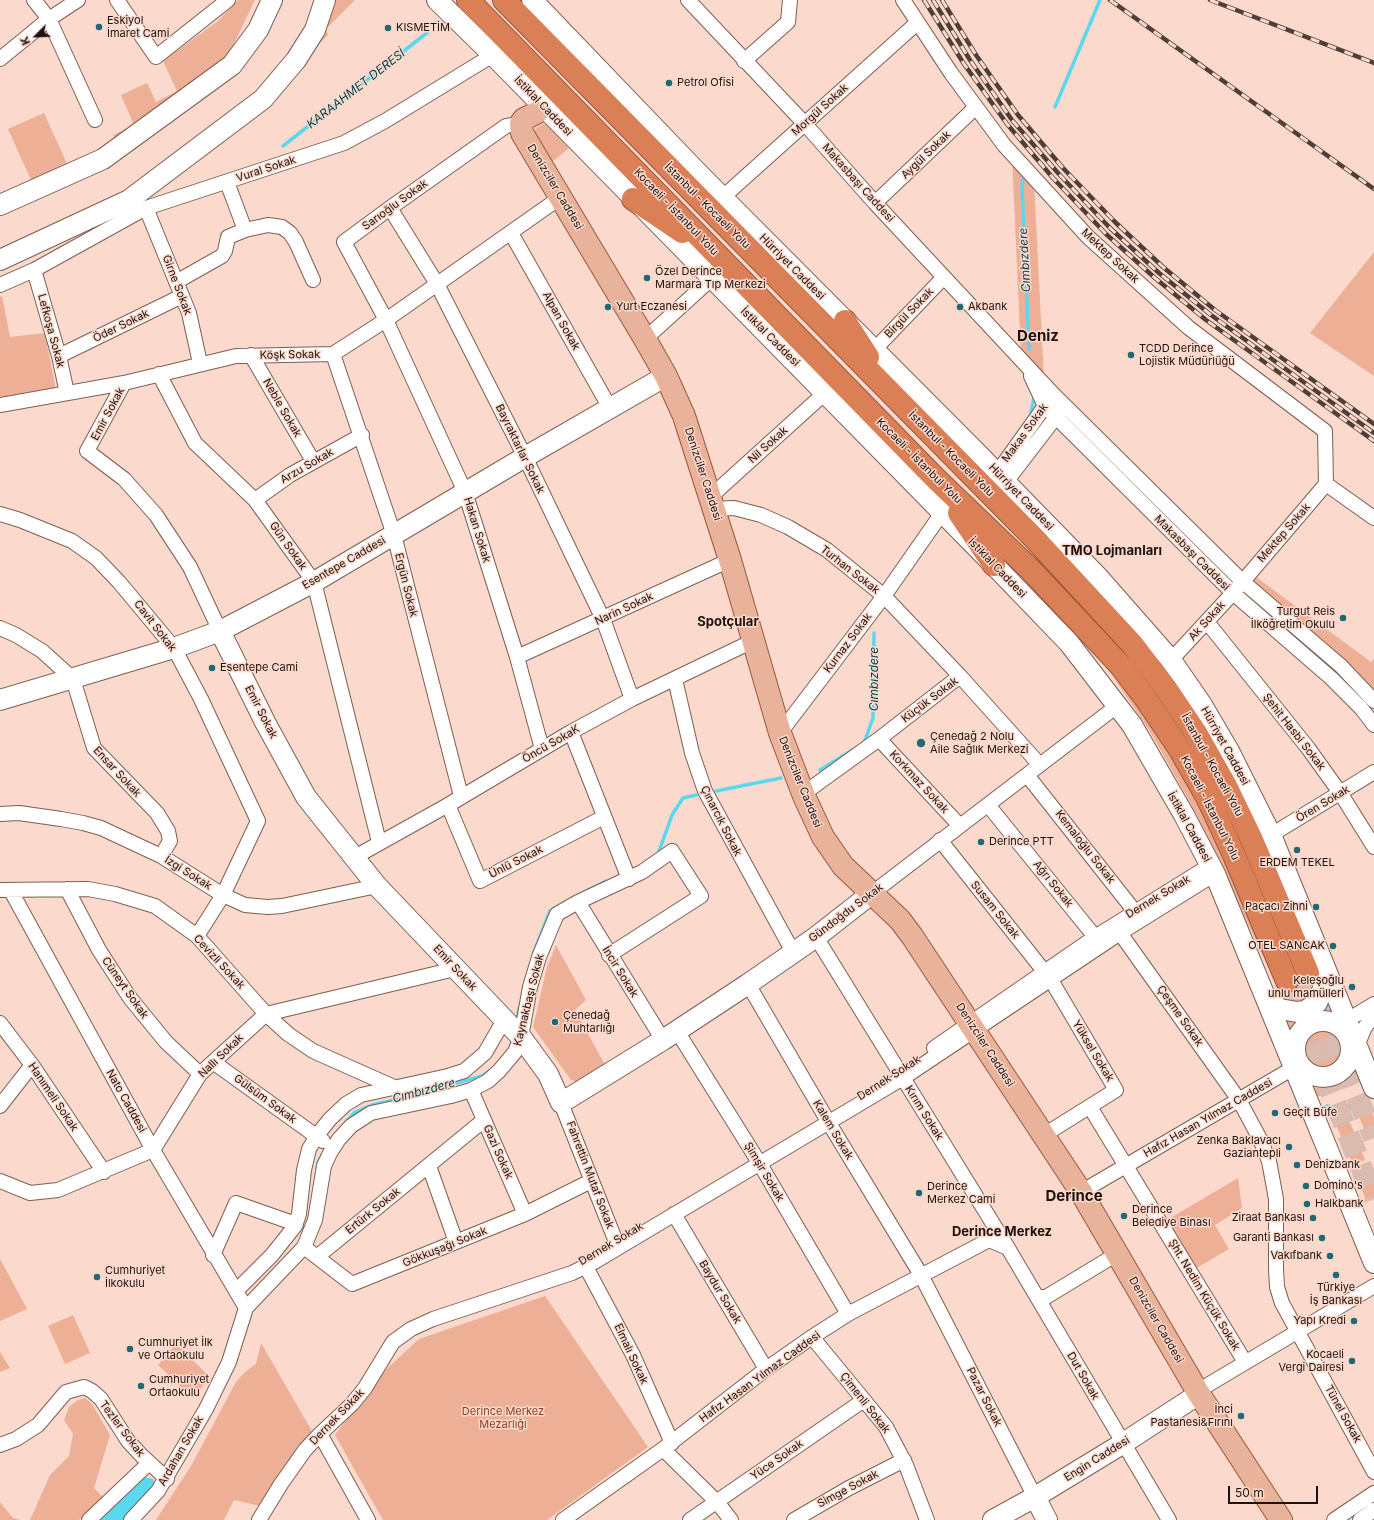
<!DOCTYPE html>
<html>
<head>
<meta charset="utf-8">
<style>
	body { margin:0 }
	#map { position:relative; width:1374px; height:1520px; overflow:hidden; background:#fbd9cc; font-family:Inter,sans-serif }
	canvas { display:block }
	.north { position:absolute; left:16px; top:16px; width:40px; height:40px; -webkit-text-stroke:3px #fbd9cc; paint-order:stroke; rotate:246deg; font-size:11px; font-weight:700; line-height:16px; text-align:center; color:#1d120d }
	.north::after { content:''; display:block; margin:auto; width:14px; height:18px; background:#1d120d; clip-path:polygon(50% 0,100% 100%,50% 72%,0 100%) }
	.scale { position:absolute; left:1228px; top:1486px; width:90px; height:18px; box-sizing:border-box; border:2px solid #1d120d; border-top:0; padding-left:5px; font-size:12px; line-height:14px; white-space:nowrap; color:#1d120d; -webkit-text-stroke:3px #fbd9cc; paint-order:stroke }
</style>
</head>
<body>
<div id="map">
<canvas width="1374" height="1520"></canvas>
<div class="north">K</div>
<div class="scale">50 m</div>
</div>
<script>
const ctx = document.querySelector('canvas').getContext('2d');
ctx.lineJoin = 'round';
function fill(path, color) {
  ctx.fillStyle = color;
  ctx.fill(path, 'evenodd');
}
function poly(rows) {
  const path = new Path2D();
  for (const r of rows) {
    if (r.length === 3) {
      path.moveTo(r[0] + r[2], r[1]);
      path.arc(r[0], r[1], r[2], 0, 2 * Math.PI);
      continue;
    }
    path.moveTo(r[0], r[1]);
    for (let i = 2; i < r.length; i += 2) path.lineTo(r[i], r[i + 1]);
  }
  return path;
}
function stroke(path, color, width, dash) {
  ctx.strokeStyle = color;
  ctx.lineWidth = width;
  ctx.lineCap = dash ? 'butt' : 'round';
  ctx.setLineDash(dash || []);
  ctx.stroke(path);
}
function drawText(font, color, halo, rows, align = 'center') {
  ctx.font = font + ' Inter,sans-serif';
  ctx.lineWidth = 3;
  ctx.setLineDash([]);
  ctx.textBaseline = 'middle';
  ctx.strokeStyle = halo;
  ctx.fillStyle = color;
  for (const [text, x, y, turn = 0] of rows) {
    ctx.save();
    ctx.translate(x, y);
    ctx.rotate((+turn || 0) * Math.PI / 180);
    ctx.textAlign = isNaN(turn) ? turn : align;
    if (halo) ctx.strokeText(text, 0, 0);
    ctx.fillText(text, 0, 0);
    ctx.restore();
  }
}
fill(poly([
	[238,0,255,0,226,60,115,140,113,135,134,125,121,95,147,83,156,102,177,91,163,61,218,21],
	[329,0,355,0,326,29,328,35,298,65],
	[44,113,67,164,31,180,8,129],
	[544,124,548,124,569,148,548,165,533,133,536,128],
	[1012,155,1034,182,1044,379,1021,355],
	[1374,252,1374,376,1310,333],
	[2,296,10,337,45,333,56,390,0,397,0,297],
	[1256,577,1371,662,1374,659,1374,692,1346,661,1258,588,1254,581],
	[1071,622,1119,676,1159,734,1200,805,1278,986,1318,970,1321,980,1307,1003,1289,1002,1281,994,1191,804,1151,733,1114,678],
	[556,945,586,1000,575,1010,605,1065,578,1082,571,1080,533,1027,547,967],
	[1328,997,1335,1014,1319,1013,1299,1021,1289,1031,1283,1017],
	[1324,1048,18],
	[1357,1067,1362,1079,1317,1097,1312,1087,1325,1089,1340,1084,1347,1080],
	[1370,1107,1374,1117,1374,1128,1365,1131,1357,1112],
	[1347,1116,1356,1136,1343,1141,1335,1122],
	[1357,1141,1365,1160,1353,1165,1345,1146],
	[1371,1175,1374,1183,1374,1197,1366,1200,1358,1180],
	[1238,1178,1242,1208,1215,1225,1229,1249,1195,1269,1167,1220],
	[0,1259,27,1309,0,1321],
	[545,1296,648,1447,547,1520,383,1520,335,1435,381,1374,419,1339],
	[73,1315,90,1353,65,1364,48,1326],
	[261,1343,313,1433,260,1506,234,1500,224,1520,156,1520,191,1466,236,1382,245,1372,256,1364],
	[176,1344,210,1377,193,1398,158,1365],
	[0,1352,10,1368,0,1372],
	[85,1398,92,1404,110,1435,94,1488,104,1498,79,1520,30,1520,50,1475,69,1456,73,1434,64,1420,69,1407,78,1400],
	[0,1502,13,1518,20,1520,0,1520]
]), '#edaf95');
fill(poly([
	[1362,1093,1366,1096,1350,1111,1333,1111,1324,1108,1326,1104,1340,1107,1351,1104],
	[136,1475,153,1479,158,1491,131,1520,89,1520]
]), '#5ad8ed');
stroke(poly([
	[1055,107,1100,0],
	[283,146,428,32],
	[1024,172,1022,187,1029,349],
	[1030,417,1034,398],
	[864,743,873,718,874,633],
	[820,770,854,749],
	[716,791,781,778],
	[658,854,672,815,683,798,696,795],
	[574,897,606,881],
	[534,952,550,911,555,908],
	[517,1019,519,1008],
	[346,1122,355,1112,372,1105,399,1099,482,1076,491,1070],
	[317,1169,318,1162,322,1155]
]), '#5ad8ed', 3.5);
stroke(poly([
	[1308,973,1374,1138],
	[1287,981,1374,1199]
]), '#dabbaf', 22, [22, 11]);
const street = poly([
	[34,0,49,19,95,120],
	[117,0,156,57,228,0],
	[688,0,805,124,875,203,1053,394,1242,581,1341,666,1374,701],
	[903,0,951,73,1004,145,1088,237,1189,328,1325,431,1326,484],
	[0,59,49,19,78,0],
	[744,61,788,22,790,0],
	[521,123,506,126,390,208,344,242,386,320,465,492,517,657,542,749],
	[227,182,245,230],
	[723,197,917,23],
	[875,203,976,107],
	[146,208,189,313,200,363],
	[390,208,437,284,525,457,603,619,632,699],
	[511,233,610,408],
	[34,270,59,356,67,393],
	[176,282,222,256,225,251,228,237,245,230,268,225,282,227,290,233,296,242,313,280],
	[0,285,34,270,146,208,344,143,385,121,493,55],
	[645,339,711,279],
	[874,350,944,277],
	[333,354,394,535,461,796],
	[251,355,313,461],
	[59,356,182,296],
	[159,374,195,443,255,500,314,582,379,842],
	[1031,376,1045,406,1233,593,1331,678,1361,708,1374,725],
	[124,383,87,451,124,479,156,515,190,567,220,631],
	[0,405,124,383,236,356,333,354,386,320,561,197],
	[997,473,1050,399],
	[1006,482,1062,409],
	[710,497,825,393],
	[255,500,290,475,362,435],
	[714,509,734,508,761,515,788,527,827,550,884,596,960,676],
	[0,514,20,520,72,541,96,558,119,582,174,648,201,699,258,821,223,895,197,936],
	[1207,622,1308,748,1341,794,1374,847],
	[0,628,16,635,42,651,73,679,94,748,157,813,168,831,170,841,161,856],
	[517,657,730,560],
	[1171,660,1233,593,1326,484,1374,518],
	[675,679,692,753,705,791,793,952],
	[571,732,629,879],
	[780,733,884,596,942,513],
	[879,739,960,826],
	[1027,775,1140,918],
	[803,794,879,739,960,676,1040,765],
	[448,805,480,881,604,817],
	[988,805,1100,943],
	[0,814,19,813,61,819,83,823,101,828,161,856,223,895,245,905,268,907,282,906,377,886],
	[1271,835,1374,772],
	[940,840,1051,980,1116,1090,1044,1135],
	[353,858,448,805,571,732,632,699,753,641],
	[67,889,99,950,130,998,166,1042,200,1074],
	[0,890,88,889,115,894,155,906,197,936,266,1014,288,1034,313,1051,394,1087],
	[11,891,153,1150,246,1308],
	[871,894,1117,706],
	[578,902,663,1040],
	[1120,933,1239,1100,1260,1139,1269,1161,1276,1199,1276,1269,1277,1287,1282,1303,1374,1472],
	[816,937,1008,1248],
	[748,984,829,1123,921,1275,1035,1497],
	[1345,1019,1356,1015,1374,1004],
	[0,1023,32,1065,104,1172],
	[677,1031,760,1164,848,1314],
	[1357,1046,1365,1027,1374,1016],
	[934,1048,1095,937,1209,866],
	[213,1062,323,1141],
	[471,1090,525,1214],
	[561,1103,618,1247],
	[0,1106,32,1065],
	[1090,1107,1245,1362],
	[429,1166,456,1242],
	[0,1181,30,1193,58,1190,153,1150,200,1074,266,1014,455,969],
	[1081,1192,1295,1067],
	[674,1214,766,1369],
	[304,1247,352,1284,525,1214,591,1181],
	[213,1255,236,1203,296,1224],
	[318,1256,484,1120],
	[586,1267,633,1355,672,1443],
	[236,1291,272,1255,295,1226,299,1214,304,1170,309,1149,318,1134,330,1119,346,1104,361,1095,448,1076,464,1071,485,1053,504,1020],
	[1037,1297,1046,1297,1117,1254],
	[812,1337,886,1427,906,1465,927,1520],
	[1199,1394,1206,1386,1374,1286],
	[320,1434,368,1520],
	[0,1445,16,1439,38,1425,66,1392,84,1387,92,1391,101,1399,128,1441,142,1456,167,1479],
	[663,1449,717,1502,731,1520],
	[89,1520,149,1463],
	[131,1520,158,1491,206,1409,229,1362,246,1308,304,1247,315,1220,324,1166,330,1153,339,1139,351,1126,371,1113,451,1096,471,1090,488,1081,499,1071,515,1052,521,1037,530,987,539,957,557,914,578,902,642,872,672,851,701,896,609,955],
	[259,1520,281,1484,305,1450,320,1434,352,1404,365,1388,393,1342,411,1329,433,1319,572,1273,596,1261,903,1078,1120,933,1215,874],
	[563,1520,663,1449,766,1369,812,1337,848,1314,989,1240,1008,1248,1169,1520],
	[690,1520,864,1400],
	[794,1520,849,1488,904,1460],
	[1334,1520,1374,1493],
	[1360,1520,1374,1510]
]);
const secondary = poly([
	[437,0,493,55,994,565,1069,643,1132,725,1184,815,1215,874,1374,1263],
	[532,0,698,173,980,456,1099,578,1171,660,1202,705,1229,751,1271,835,1374,1088],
	[0,205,103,159,232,65,258,30,272,0],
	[0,260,129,200,263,99,296,60,315,30,325,0],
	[220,631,265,722,306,797,377,886,521,1037,548,1074,561,1103,663,1040,748,984,816,937,871,894],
	[0,700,174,648,220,631,314,582,525,457,666,376],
	[1267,1000,1280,1009,1297,1012,1305,1011,1317,1003,1328,976],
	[1323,1049,28],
	[1035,1497,1047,1520],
	[993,1520,1035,1497,1122,1444,1199,1394]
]);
const primary = poly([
	[536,113,524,119,521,123,522,133,645,339,666,376,684,416,730,560,780,733,804,796,823,837,843,866,900,920,912,936,1081,1192,1199,1394,1281,1520]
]);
const highway = poly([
	[468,0,936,479,1030,569,1121,666,1146,699,1179,748,1207,797,1234,855,1287,981],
	[504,0,1034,538,1132,644,1165,687,1196,733,1226,786,1252,840,1308,973],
	[633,199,682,232],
	[845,321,868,357],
	[959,513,994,565]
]);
stroke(street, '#7b5f53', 16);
stroke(secondary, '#7b5f53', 22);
stroke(primary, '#98593d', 24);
stroke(highway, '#98593d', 24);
stroke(street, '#fff', 14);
stroke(secondary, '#fff', 20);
stroke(primary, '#e9b29a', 22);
stroke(highway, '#db7f57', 22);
const rail = poly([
	[924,0,964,64,1007,124,1053,178,1106,234,1155,278,1206,320,1374,441],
	[933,0,970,60,1012,120,1058,173,1110,228,1159,273,1211,315,1374,433],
	[942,0,976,55,1018,115,1063,168,1115,222,1163,267,1215,310,1374,424],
	[1110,0,1374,189],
	[1210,0,1374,63]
]);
stroke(rail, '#4f3f38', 4.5);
stroke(rail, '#fbd9cc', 3, [9]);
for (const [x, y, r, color] of [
	[99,27,4,"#1f6974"],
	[388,28,4,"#1f6974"],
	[669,83,4,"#1f6974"],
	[647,278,4,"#1f6974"],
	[608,307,4,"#1f6974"],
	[960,307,4,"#1f6974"],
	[1131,355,4,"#1f6974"],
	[1343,618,4,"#1f6974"],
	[212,668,4,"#1f6974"],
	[921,743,5,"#1f6974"],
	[981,842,4,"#1f6974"],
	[1297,850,4,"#1f6974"],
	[1316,907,4,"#1f6974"],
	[1333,946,4,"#1f6974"],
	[1352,987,4,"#1f6974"],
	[555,1022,4,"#1f6974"],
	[1275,1113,4,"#1f6974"],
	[1289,1147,4,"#1f6974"],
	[1297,1165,4,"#1f6974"],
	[1306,1186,4,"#1f6974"],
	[919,1193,4,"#1f6974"],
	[1307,1204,4,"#1f6974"],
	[1124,1216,4,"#1f6974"],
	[1313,1218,4,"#1f6974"],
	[1322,1238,4,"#1f6974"],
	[1330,1256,4,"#1f6974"],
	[1336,1275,4,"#1f6974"],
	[97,1277,4,"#1f6974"],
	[1354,1321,4,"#1f6974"],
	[130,1349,4,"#1f6974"],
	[1352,1361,4,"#1f6974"],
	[141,1386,4,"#1f6974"],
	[1241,1416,4,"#1f6974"]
]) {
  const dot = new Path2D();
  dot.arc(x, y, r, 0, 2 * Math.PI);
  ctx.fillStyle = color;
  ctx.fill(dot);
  stroke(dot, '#fbd9cc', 1.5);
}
drawText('11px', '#1d120d', '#fbd9cc', [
	["Eskiyol",107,21],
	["İmaret Cami",107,34],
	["KISMETİM",396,28],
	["Petrol Ofisi",677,83],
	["Özel Derince",655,272],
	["Marmara Tıp Merkezi",655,285],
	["Yurt Eczanesi",616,307],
	["Akbank",968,307],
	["TCDD Derince",1139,349],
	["Lojistik Müdürlüğü",1139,362],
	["Turgut Reis",1335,612,"right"],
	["İlköğretim Okulu",1335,625,"right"],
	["Esentepe Cami",220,668],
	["Çenedağ 2 Nolu",930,737],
	["Aile Sağlık Merkezi",930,750],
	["Derince PTT",989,842],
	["ERDEM TEKEL",1297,863,"center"],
	["Paçacı Zihni",1308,907,"right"],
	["OTEL SANCAK",1325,946,"right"],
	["Keleşoğlu",1344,981,"right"],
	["unlu mamülleri",1344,994,"right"],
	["Çenedağ",563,1016],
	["Muhtarlığı",563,1029],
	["Geçit Büfe",1283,1113],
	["Zenka Baklavacı",1281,1141,"right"],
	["Gaziantepli",1281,1154,"right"],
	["Denizbank",1305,1165],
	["Domino's",1314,1186],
	["Derince",927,1187],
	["Merkez Cami",927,1200],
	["Halkbank",1315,1204],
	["Derince",1132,1210],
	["Belediye Binası",1132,1223],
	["Ziraat Bankası",1305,1218,"right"],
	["Garanti Bankası",1314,1238,"right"],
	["Vakıfbank",1322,1256,"right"],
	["Cumhuriyet",105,1271],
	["İlkokulu",105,1284],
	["Türkiye",1336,1288,"center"],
	["İş Bankası",1336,1301,"center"],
	["Yapı Kredi",1346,1321,"right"],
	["Cumhuriyet İlk",138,1343],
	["ve Ortaokulu",138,1356],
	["Kocaeli",1344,1355,"right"],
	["Vergi Dairesi",1344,1368,"right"],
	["Cumhuriyet",149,1380],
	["Ortaokulu",149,1393],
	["İnci",1233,1410,"right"],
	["Pastanesi&Fırını",1233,1423,"right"]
], 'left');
drawText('11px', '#1d120d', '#fbd9cc', [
	["İstiklal Caddesi",543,106,46],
	["Morgül Sokak",820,110,-42],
	["Aygül Sokak",926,155,-44],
	["Vural Sokak",266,169,-18],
	["Makasbaşı Caddesi",858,183,48],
	["Denizciler Caddesi",555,187,59],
	["Sarıoğlu Sokak",395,205,-36],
	["İstanbul - Kocaeli Yolu",707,206,45],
	["Kocaeli - İstanbul Yolu",676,212,46],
	["Mektep Sokak",1110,256,43],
	["Hürriyet Caddesi",792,267,45],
	["Girne Sokak",177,285,69],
	["Birgül Sokak",909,313,-46],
	["Alpan Sokak",561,321,61],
	["Öder Sokak",121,326,-26],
	["Lefkoşa Sokak",51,331,75],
	["İstiklal Caddesi",770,337,45],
	["Köşk Sokak",290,355,-1],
	["Neble Sokak",282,408,60],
	["Emir Sokak",108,414,-62],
	["Makas Sokak",1025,433,-54],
	["Nil Sokak",768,445,-42],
	["Bayraktarlar Sokak",520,449,64],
	["İstanbul - Kocaeli Yolu",951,454,45],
	["Kocaeli - İstanbul Yolu",919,461,45],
	["Arzu Sokak",307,466,-30],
	["Denizciler Caddesi",703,474,72],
	["Hürriyet Caddesi",1021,497,46],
	["Hakan Sokak",477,530,73],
	["Mektep Sokak",1284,533,-49],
	["Gün Sokak",288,546,55],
	["Makasbaşı Caddesi",1192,553,45],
	["Esentepe Caddesi",344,563,-30],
	["İstiklal Caddesi",997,568,46],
	["Turhan Sokak",850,570,38],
	["Ergün Sokak",406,585,76],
	["Narin Sokak",624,609,-25],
	["Ak Sokak",1207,621,-48],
	["Cavit Sokak",155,626,52],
	["Kurnaz Sokak",848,643,-53],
	["Küçük Sokak",930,700,-37],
	["Emir Sokak",261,712,63],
	["Şehit Hasbi Sokak",1294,732,52],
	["Öncü SokaK",551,744,-30],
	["Hürriyet Caddesi",1225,746,61],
	["İstanbul - Kocaeli Yolu",1212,765,61],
	["Ensar Sokak",117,772,47],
	["Denizciler Caddesi",800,782,68],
	["Korkmaz Sokak",919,782,47],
	["Ören Sokak",1323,804,-31],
	["Kocaeli - İstanbul Yolu",1210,808,63],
	["Çınarcık Sokak",721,821,63],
	["İstiklal Caddesi",1189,827,61],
	["Kemaloğlu Sokak",1085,847,52],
	["Ünlü Sokak",516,862,-27],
	["İzgi Sokak",188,873,32],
	["Ağrı Sokak",1053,884,51],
	["Dernek Sokak",1158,897,-31],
	["Susam Sokak",995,910,51],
	["Gündoğdu Sokak",846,913,-37],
	["Cevizli Sokak",219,962,47],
	["Emir Sokak",455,968,47],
	["İncir Sokak",620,972,58],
	["Cüneyt Sokak",125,988,55],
	["Kaynakbaşı Sokak",529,1000,-76],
	["Çeşme Sokak",1180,1016,55],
	["Denizciler Caddesi",985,1045,57],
	["Yüksel Sokak",1093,1051,59],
	["Nallı Sokak",221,1056,-44],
	["Dernek Sokak",889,1078,-33],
	["Hanımeli Sokak",53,1097,56],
	["Gülsüm Sokak",265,1099,36],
	["Nato Caddesi",126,1101,61],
	["Kırım Sokak",924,1113,58],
	["Hafız Hasan Yılmaz Caddesi",1208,1118,-30],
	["Kalem Sokak",833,1130,59],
	["Gazi Sokak",498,1152,66],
	["Şimşir Sokak",764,1172,59],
	["Fahrettin Mutaf Sokak",590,1175,69],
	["Ertürk Sokak",373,1211,-39],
	["Dernek Sokak",611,1244,-31],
	["Gökkuşağı Sokak",445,1247,-22],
	["Baydur Sokak",720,1292,59],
	["Şht. Nedim Küçük Sokak",1204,1295,59],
	["Denizciler Caddesi",1156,1320,60],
	["Elmalı Sokak",631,1354,65],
	["Dut Sokak",1083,1376,60],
	["Hafız Hasan Yılmaz Caddesi",760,1377,-36],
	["Pazar Sokak",984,1397,63],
	["Çimenli Sokak",865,1403,52],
	["Tünel Sokak",1343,1414,61],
	["Dernek Sokak",337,1417,-46],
	["Tezler Sokak",122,1429,53],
	["Ardahan Sokak",181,1451,-60],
	["Engin Caddesi",1097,1459,-32],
	["Yüce Sokak",777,1460,-35],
	["Simge Sokak",848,1489,-28]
]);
drawText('11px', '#8b3e1a', '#fbd9cc', [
	["Derince Merkez",503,1412],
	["Mezarlığı",503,1425]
]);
drawText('italic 12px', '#07434c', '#fbd9cc', [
	["KARAAHMET DERESİ",356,89,-38],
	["Cımbızdere",1025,260,-93],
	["Cımbızdere",874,679,-90],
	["Cımbızdere",424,1091,-15]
]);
drawText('bold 13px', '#1d120d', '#fbd9cc', [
	["TMO Lojmanları",1112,551],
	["Spotçular",728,622],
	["Derince Merkez",1002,1232]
]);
drawText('bold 15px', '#1d120d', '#fbd9cc', [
	["Deniz",1038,336],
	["Derince",1074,1196]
]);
</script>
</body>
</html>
